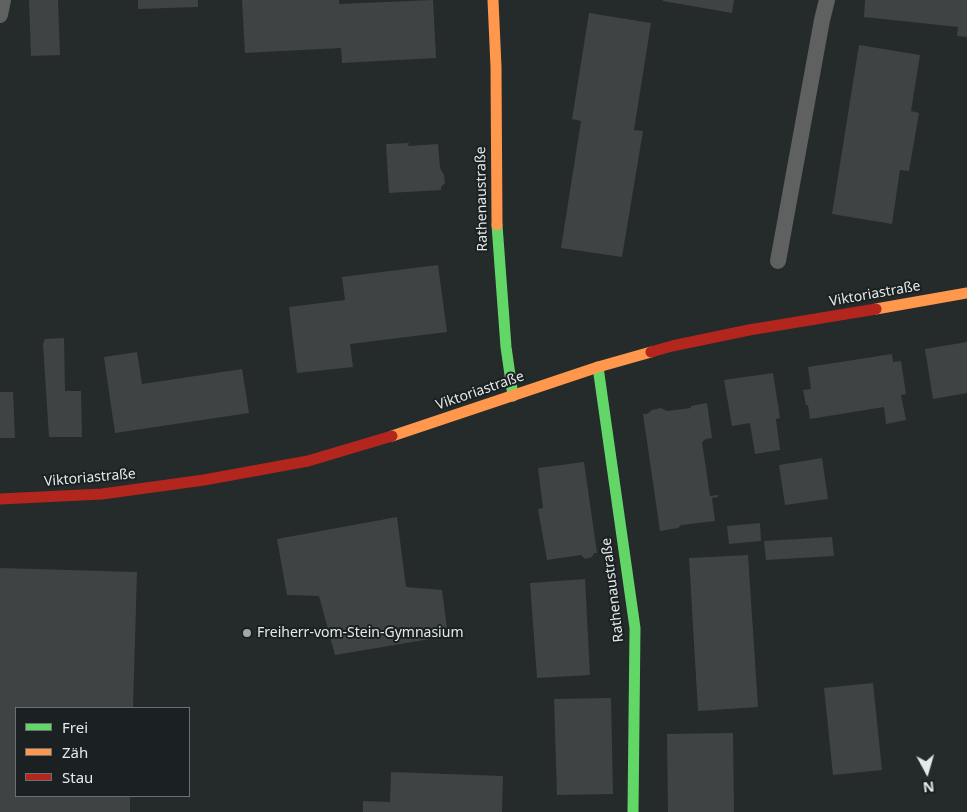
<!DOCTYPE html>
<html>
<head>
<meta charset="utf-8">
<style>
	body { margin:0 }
	#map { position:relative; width:967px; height:812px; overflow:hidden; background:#252a2a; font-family:"Noto Sans",sans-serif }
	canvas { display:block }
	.legend { position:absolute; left:15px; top:707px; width:175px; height:90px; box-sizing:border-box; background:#1b2122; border:1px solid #6b7172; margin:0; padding:6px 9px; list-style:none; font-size:15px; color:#e4e9e9 }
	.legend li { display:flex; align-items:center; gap:10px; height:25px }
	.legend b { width:25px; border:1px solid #6b7172 }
	.north { position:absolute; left:902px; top:747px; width:50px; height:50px; -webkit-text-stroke:4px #1b2122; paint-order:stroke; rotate:174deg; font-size:14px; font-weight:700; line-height:20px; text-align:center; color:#e4e9e9 }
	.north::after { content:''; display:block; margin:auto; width:18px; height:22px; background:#e4e9e9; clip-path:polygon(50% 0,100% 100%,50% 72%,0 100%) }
</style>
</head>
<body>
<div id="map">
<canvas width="967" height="812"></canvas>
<ul class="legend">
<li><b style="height:6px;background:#63d668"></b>Frei</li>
<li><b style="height:6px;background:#ff974d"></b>Zäh</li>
<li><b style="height:6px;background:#b3261e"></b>Stau</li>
</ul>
<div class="north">N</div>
</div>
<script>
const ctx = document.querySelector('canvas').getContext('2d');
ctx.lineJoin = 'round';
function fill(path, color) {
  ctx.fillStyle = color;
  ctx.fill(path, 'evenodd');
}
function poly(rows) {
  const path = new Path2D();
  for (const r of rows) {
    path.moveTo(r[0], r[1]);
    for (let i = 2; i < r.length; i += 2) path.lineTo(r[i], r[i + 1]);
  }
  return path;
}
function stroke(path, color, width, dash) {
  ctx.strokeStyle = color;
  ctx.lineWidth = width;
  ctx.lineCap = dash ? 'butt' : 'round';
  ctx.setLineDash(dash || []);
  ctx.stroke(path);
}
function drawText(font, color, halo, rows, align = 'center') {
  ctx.font = font + ' "Noto Sans",sans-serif';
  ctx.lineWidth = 4;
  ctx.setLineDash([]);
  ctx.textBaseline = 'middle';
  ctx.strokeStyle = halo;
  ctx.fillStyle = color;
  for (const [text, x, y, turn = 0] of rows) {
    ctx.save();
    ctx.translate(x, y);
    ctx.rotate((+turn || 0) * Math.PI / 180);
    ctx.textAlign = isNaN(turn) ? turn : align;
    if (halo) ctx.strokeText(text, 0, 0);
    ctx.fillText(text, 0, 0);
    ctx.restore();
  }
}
fill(poly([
	[29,0,58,0,60,55,31,56],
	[138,0,198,0,198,7,138,9],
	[242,0,339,0,339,4,433,0,436,58,342,63,341,48,245,53],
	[663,0,734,0,732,13,663,1],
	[865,0,967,0,967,37,957,36,958,27,864,17],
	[589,13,651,23,634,130,643,131,622,257,561,248,581,121,572,119],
	[859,45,920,55,911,111,919,113,909,171,900,170,892,224,832,214],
	[409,143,408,146,438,144,440,168,444,175,445,183,441,187,441,190,389,193,386,144],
	[438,265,447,332,350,344,353,367,297,373,289,307,345,300,342,277],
	[64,338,65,391,81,391,82,437,49,437,43,344,45,339],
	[967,342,967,393,933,399,925,349],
	[137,352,142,384,242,369,249,413,115,433,104,357],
	[892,354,893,362,901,361,906,394,901,395,906,420,886,424,884,407,810,419,808,405,806,405,803,390,811,389,808,367],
	[773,373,780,418,776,419,780,450,755,454,750,423,732,426,724,380],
	[0,392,13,392,15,438,0,438],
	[707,403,712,438,706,439,702,442,710,496,718,495,718,497,712,498,715,521,681,525,678,528,660,531,643,414,647,414,652,410,661,408,667,411,691,408,691,406],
	[822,458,828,499,785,505,779,465],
	[584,462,597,553,594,553,592,557,585,559,581,555,547,560,538,509,543,508,538,468],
	[397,517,406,587,442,590,448,636,335,655,319,596,287,595,277,539],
	[760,523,761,541,729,544,727,526],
	[832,537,834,556,766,560,764,541],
	[748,555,758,707,698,711,689,558],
	[0,568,137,572,133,708,16,708,16,796,130,796,130,812,0,812],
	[585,579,590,675,537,678,530,583],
	[873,683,882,770,833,775,824,688],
	[611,698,613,794,557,795,554,699],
	[733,733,734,812,668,812,667,734],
	[391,772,503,776,502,812,363,812,363,801,390,802]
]), '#404344');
stroke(poly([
	[0,15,3,0],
	[778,261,822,20,827,0]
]), '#5f6060', 16);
stroke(poly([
	[497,225,506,347,513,396],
	[598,367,635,628,633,812]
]), '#63d668', 11);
stroke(poly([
	[493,0,496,67,497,225],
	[876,309,967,293],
	[392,436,598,367,651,352]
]), '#ff974d', 11);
stroke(poly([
	[651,352,672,346,749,330,876,309],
	[0,499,102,494,204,480,308,461,392,436]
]), '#b3261e', 11);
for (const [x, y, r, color] of [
	[247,633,5,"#a1a6a6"]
]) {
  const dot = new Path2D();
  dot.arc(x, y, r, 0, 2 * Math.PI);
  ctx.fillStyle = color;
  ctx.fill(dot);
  stroke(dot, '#1b2122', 2);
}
drawText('14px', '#e4e9e9', '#1b2122', [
	["Rathenaustraße",482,199,-91],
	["Viktoriastraße",875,294,-10],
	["Viktoriastraße",480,391,-19],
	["Viktoriastraße",90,478,-5],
	["Rathenaustraße",613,590,-97]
]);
drawText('14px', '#e4e9e9', '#1b2122', [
	["Freiherr-vom-Stein-Gymnasium",257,633]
], 'left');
</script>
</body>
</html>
